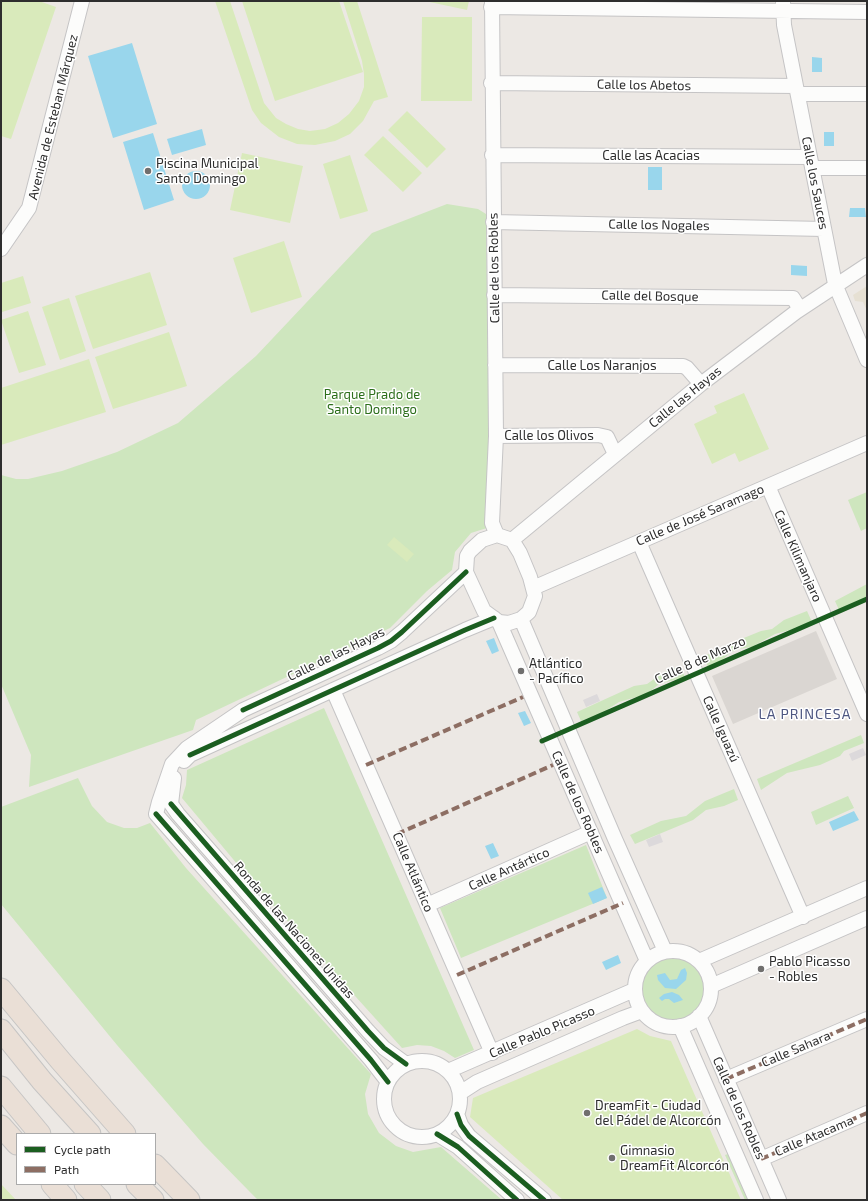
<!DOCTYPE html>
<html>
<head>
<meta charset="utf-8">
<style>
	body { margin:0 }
	#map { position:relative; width:868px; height:1201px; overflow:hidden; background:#ece8e4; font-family:"Exo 2",sans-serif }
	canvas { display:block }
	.frame { position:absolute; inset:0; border:2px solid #2e2e2e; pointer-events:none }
	.legend { position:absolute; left:16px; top:1133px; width:140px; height:52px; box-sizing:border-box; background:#fff; border:1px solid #ababab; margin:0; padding:5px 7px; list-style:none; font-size:12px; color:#2e2e2e }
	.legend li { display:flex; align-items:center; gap:8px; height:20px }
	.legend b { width:20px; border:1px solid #ababab }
</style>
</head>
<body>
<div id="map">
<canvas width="868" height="1201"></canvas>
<div class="frame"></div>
<ul class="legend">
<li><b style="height:5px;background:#1b5e20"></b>Cycle path</li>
<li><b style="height:5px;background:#8d6e63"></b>Path</li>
</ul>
</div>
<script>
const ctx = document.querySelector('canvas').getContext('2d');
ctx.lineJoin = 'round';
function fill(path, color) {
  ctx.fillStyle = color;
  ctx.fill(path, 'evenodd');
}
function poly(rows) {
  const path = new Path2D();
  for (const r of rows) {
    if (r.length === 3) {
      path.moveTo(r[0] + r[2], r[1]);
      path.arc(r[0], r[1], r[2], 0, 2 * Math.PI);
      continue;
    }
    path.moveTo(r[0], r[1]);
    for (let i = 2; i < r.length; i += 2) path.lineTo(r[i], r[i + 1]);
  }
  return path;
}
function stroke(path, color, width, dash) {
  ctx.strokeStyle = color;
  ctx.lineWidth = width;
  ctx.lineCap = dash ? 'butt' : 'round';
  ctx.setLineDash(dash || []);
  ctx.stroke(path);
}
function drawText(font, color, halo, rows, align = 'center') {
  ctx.font = font + ' "Exo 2",sans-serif';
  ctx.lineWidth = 3;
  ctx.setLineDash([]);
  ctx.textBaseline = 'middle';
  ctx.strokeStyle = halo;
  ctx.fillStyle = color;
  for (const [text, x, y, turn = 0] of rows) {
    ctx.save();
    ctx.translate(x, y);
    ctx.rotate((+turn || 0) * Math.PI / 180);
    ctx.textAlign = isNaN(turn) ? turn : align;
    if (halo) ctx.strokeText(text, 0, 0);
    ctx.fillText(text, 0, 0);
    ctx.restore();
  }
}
fill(poly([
	[597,694,600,701,586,707,583,700],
	[863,748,866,755,852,761,849,754],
	[660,834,663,842,649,847,646,840]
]), '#dcd9db');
fill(poly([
	[867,286,867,311,863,302,855,301,853,295]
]), '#e6e0d3');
fill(poly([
	[447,204,478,209,486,214,490,527,471,533,455,552,452,570,427,591,390,628,196,720,193,730,29,787,31,755,1,684,1,475,16,479,28,479,62,471,117,452,178,423,256,356,372,233],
	[867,492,867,528,861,531,848,500],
	[867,584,867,596,861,601,839,610,835,601],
	[807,611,812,622,794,629,775,634,752,647,739,649,731,652,721,661,708,667,703,656,725,649,729,644,761,631,772,629,784,620],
	[680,666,685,677,659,684,647,694,619,702,602,713,581,721,577,712,634,686,647,684,664,672],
	[324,708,474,1050,455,1058,444,1051,431,1046,417,1045,402,1048,253,883,182,798,186,785,187,770],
	[861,735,864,743,844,751,840,756,820,765,787,773,761,790,757,779],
	[78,778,92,806,107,822,124,828,137,828,150,823,186,868,371,1074,365,1094,368,1114,379,1133,396,1146,413,1152,441,1147,502,1200,258,1200,248,1190,203,1144,117,1045,1,904,1,807],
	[734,789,738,800,724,806,706,810,693,820,635,844,630,835,661,821,686,816,705,801],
	[848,796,854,808,816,825,811,812],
	[586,845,607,898,461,958,440,908],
	[673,988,32],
	[728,1154,748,1200,745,1200,725,1155]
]), '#cee6be');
fill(poly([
	[1,1,39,1,56,7,11,139,1,136],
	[215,1,230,1,264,103,276,118,286,124,298,129,310,131,325,129,338,123,349,114,359,101,364,87,364,74,362,61,343,1,357,1,388,97,374,101,363,121,350,134,335,141,315,145,297,144,279,137,261,123,252,110],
	[242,1,339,1,363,72,275,101],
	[425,1,469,1,467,10],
	[422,17,472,17,472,101,421,101],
	[407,111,446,149,427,168,388,130],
	[383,136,422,173,403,192,364,155],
	[242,153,303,166,290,223,230,210],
	[350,155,368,211,340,219,323,164],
	[284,241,302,297,251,313,233,258],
	[150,272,167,325,93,349,75,296],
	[23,276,31,303,2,312,1,283],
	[69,298,86,351,60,360,42,307],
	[28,311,46,365,19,373,1,320],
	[169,332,187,386,113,409,95,357],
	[89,359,106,412,1,445,1,388],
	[744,393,769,449,739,462,735,453,712,464,694,424,717,413,714,406],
	[394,537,414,554,407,562,387,545],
	[637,1029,650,1036,671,1041,741,1200,563,1200,470,1117,473,1098],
	[1,1184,16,1200,1,1200]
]), '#d9eabb');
fill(poly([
	[816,631,837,679,733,724,712,676]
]), '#dad6d2');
fill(poly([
	[132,43,157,124,113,138,88,56],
	[812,57,822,58,822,72,812,72],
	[202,129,206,145,172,155,167,139],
	[824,132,834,132,834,146,824,146],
	[153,133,174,200,144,210,123,142],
	[648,167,662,167,662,190,648,190],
	[196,185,14],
	[850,208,865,208,866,217,849,217],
	[791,265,807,266,807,276,791,275],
	[494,638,499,651,492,654,486,641],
	[525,711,531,723,524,726,518,713],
	[854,811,859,820,833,831,829,822],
	[493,843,499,856,491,859,485,846],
	[602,887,607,898,593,904,588,893],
	[618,955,621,963,606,970,602,962],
	[685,968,687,973,686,980,676,989,665,988,658,980,657,975,665,973,670,980,677,979,681,970],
	[672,992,679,995,683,1000,674,1003,669,999,665,999,662,1001,659,998,664,994]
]), '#99d6ec');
const minor = poly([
	[492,1,496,436,492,523,497,535],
	[783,1,784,25,835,284,867,360],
	[491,7,867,12],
	[491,83,796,86],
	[798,94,867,94],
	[492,155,810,157],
	[812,168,867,168],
	[493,222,824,229],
	[1,249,29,208,82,1],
	[494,295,793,298,800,309],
	[495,365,683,366,687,368,701,384],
	[496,436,598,435,607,437,615,454],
	[768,486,867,714],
	[497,535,512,540,520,553,530,577,535,596,529,612,521,619,509,623,499,622,484,611,466,572,467,556,470,551,482,540,497,535],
	[512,540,701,384,796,312,867,265],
	[639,542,803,917],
	[533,588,867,443],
	[521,619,615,839,665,951],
	[499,622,647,961],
	[333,690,492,1053],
	[184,761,190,755,465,630,494,618],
	[174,778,171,804,178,814,368,1031,384,1048,406,1064],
	[427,905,591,832],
	[673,989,38],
	[699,961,867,888],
	[711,986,867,918],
	[699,1016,779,1200],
	[680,1026,756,1200],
	[422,1099,38],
	[448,1071,634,990],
	[726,1079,867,1019],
	[388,1082,371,1060,156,814,159,802,172,764,187,748,243,710,378,648,391,641,402,632,466,572],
	[460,1093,477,1082,623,1018,642,1011],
	[457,1114,461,1125,469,1136,544,1200],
	[437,1134,458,1147,517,1200],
	[761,1159,867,1113]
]);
const highway = poly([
	[1,989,60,1060,125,1134],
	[1,1030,42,1081,90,1134],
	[1,1087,40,1134],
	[1,1126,17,1144],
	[155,1165,189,1200],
	[52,1184,66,1200],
	[85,1184,100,1200],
	[137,1184,153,1200]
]);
stroke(minor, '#c5c4c5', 16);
stroke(highway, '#c6c5c4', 23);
stroke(minor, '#fcfcfb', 14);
stroke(highway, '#eadfd6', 21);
stroke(poly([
	[366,765,523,697],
	[397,834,553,765],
	[457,975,623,903],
	[726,1079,867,1019],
	[761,1159,867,1113]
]), '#8d6e63', 4, [8, 4]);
stroke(poly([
	[243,710,378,648,391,641,402,632,466,572],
	[542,741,867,599],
	[190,755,465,630,494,618],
	[171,804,368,1031,384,1048,406,1064],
	[156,814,371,1060,388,1082],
	[457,1114,461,1125,469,1136,544,1200],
	[437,1134,458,1147,517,1200]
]), '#1b5e20', 5);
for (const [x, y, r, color] of [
	[148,171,4,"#706f6e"],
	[521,671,4,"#706f6e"],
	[761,969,4,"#706f6e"],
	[587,1113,4,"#706f6e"],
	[612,1158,4,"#706f6e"]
]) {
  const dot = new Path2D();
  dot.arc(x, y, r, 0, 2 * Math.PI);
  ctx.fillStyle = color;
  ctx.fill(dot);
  stroke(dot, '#fff', 1.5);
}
drawText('13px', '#2e2e2e', '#fff', [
	["Calle los Abetos",644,85,1],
	["Avenida de Esteban Márquez",53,117,-76],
	["Calle las Acacias",651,156],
	["Calle los Sauces",815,183,79],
	["Calle los Nogales",659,225,1],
	["Calle de los Robles",494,268,-91],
	["Calle del Bosque",650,296,1],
	["Calle Los Naranjos",602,366],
	["Calle las Hayas",685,397,-39],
	["Calle los Olivos",549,436],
	["Calle de José Saramago",700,515,-23],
	["Calle Kilimanjaro",798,556,66],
	["Calle de las Hayas",336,654,-26],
	["Calle 8 de Marzo",700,660,-24],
	["Calle Iguazú",721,729,66],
	["Calle de los Robles",578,802,66],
	["Calle Antártico",509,869,-24],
	["Calle Atlántico",413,872,67],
	["Ronda de las Naciones Unidas",294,930,49],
	["Calle Pablo Picasso",542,1032,-23],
	["Calle Sahara",796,1049,-23],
	["Calle de los Robles",739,1108,66],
	["Calle Atacama",814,1136,-23]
]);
drawText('13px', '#2e2e2e', '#fff', [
	["Piscina Municipal",156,164],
	["Santo Domingo",156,179],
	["Atlántico",529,664],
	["- Pacífico",529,679],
	["Pablo Picasso",769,962],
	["- Robles",769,977],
	["DreamFit - Ciudad",595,1106],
	["del Pádel de Alcorcón",595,1121],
	["Gimnasio",620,1151],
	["DreamFit Alcorcón",620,1166]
], 'left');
drawText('13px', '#2c6e1b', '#fff', [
	["Parque Prado de",372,395],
	["Santo Domingo",372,410]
]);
ctx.letterSpacing = '1px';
drawText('14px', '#4d5680', '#fff', [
	["LA PRINCESA",805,714]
]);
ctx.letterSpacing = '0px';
</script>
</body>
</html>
